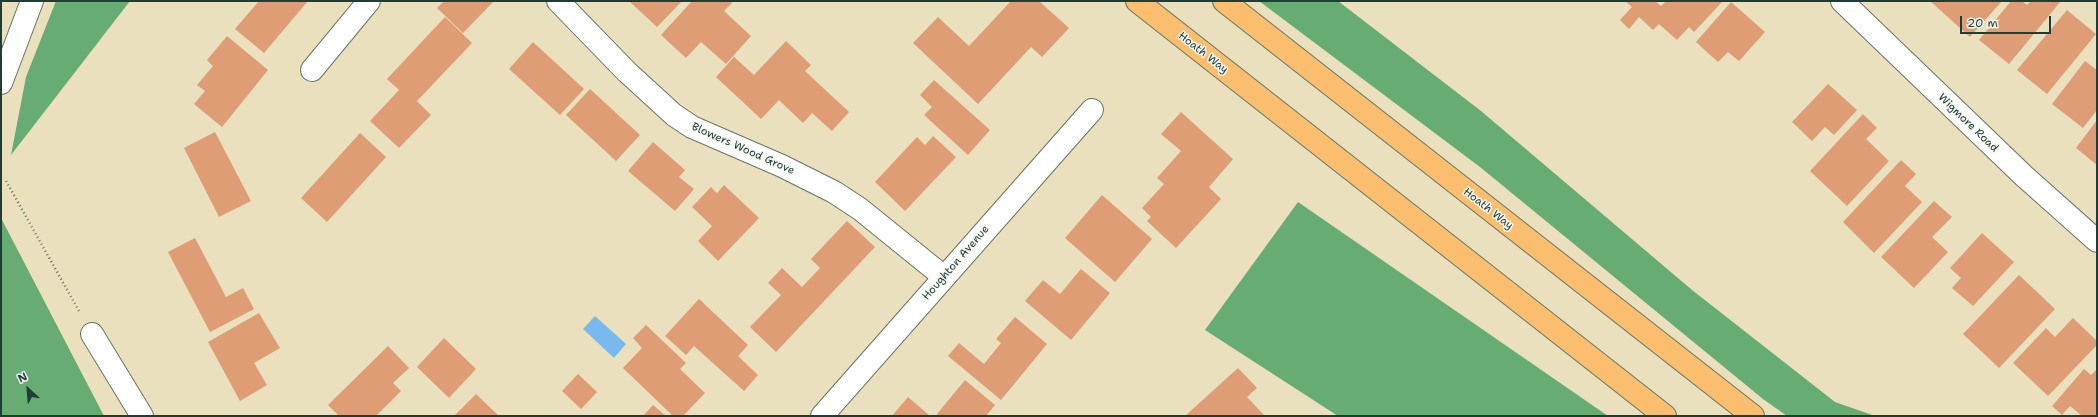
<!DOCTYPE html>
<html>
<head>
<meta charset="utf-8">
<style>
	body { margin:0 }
	#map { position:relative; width:2098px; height:417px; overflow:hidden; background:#eae0bd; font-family:"Shantell Sans",sans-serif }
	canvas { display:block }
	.frame { position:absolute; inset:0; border:2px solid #1f3d34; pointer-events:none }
	.north { position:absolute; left:8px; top:369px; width:40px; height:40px; -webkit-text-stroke:3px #f6f6f2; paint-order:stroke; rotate:334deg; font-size:11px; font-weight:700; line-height:16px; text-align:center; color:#1f3d34 }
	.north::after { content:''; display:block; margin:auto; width:14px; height:18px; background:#1f3d34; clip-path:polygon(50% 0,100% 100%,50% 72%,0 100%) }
	.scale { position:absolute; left:1960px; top:16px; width:91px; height:18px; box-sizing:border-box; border:2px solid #1f3d34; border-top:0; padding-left:5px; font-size:12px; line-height:14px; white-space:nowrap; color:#1f3d34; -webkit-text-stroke:3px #f6f6f2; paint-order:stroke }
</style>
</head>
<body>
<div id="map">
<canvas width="2098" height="417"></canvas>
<div class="frame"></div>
<div class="north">N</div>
<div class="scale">20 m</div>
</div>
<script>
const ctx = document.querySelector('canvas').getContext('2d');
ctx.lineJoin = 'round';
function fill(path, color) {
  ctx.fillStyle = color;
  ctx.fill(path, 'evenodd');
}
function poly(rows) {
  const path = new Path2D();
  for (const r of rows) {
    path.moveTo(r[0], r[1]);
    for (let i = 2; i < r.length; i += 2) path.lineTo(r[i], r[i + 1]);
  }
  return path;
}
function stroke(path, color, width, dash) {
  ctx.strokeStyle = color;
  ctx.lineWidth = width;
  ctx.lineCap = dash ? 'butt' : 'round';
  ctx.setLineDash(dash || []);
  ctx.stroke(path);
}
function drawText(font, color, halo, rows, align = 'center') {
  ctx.font = font + ' "Shantell Sans",sans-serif';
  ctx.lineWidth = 3;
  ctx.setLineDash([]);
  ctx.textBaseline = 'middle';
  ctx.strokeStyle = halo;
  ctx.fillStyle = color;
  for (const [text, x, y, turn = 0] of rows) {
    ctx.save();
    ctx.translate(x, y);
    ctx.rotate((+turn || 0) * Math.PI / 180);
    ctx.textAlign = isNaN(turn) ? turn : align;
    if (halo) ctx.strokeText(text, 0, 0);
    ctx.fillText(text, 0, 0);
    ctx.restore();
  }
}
fill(poly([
	[56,1,130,1,11,155,26,77],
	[1259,1,1338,1,1481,111,1692,290,1835,402,1875,416,1787,416,1763,399,1480,167],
	[1298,202,1608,416,1338,416,1205,330],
	[1,218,104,416,1,416]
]), '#66ac73');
fill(poly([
	[595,316,626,344,614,358,583,329]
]), '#78baed');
fill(poly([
	[259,1,308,1,264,53,235,29],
	[444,1,494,1,463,33,437,8],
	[629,1,682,1,657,27],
	[692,1,730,1,732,3,724,11,751,36,726,64,701,42,686,58,661,35],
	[1011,1,1039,1,1069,28,1042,57,1031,47,978,104,913,43,938,17,969,46],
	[1625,1,1655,1,1661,6,1666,1,1723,1,1694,32,1689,27,1677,40,1659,24,1653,30,1639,17,1629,29,1620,20,1632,7],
	[1930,1,2002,1,1970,37],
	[2011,1,2022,1,2027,5,2031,1,2061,1,2009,64,1979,40],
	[1731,2,1765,32,1739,61,1728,52,1718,62,1696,42],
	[2067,10,2096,34,2047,94,2017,70],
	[445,17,472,43,417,101,431,115,399,148,370,121,399,90,387,79],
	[227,36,268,70,222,127,194,104,205,91,197,85,213,66,207,60],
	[786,41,811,65,805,71,849,112,832,131,812,113,803,123,779,100,761,119,716,77,734,57,754,75],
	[533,42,584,89,560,115,509,69],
	[2085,61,2097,70,2097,110,2083,128,2052,104],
	[934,80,990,130,968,155,924,115,932,107,920,95],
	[1828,84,1857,110,1834,135,1825,127,1812,141,1792,122],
	[590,89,640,135,616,161,566,115],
	[1181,112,1233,159,1209,187,1221,199,1176,248,1147,221,1151,217,1142,208,1164,184,1157,178,1181,151,1161,134],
	[1863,114,1877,128,1866,139,1889,161,1847,206,1810,171],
	[2097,120,2097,165,2076,148],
	[215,132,251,201,219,217,184,148],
	[360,133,386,157,327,222,301,198],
	[933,136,956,157,905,211,875,182,917,137,925,145],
	[653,142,685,170,679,177,694,189,675,211,628,171],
	[1901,160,1916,174,1905,186,1922,202,1874,253,1843,222],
	[724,185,759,218,718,261,698,241,712,226,692,207,711,187,717,193],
	[1102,195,1152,239,1115,282,1065,238],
	[1934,201,1952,217,1932,237,1948,252,1914,288,1881,257],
	[847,221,875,247,776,352,750,327,781,295,768,283,782,268,802,287,820,268,811,259],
	[1982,233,2014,262,1973,306,1952,288,1961,278,1950,268],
	[195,238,226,297,243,288,254,309,210,332,168,252],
	[1081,269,1110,293,1071,340,1025,301,1043,280,1060,294],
	[2019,275,2055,309,1999,368,1963,334],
	[699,299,748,345,738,356,758,375,744,391,694,346,686,355,665,336],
	[259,313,280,348,254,363,267,385,240,401,208,342],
	[1015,317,1047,344,1001,400,948,356,959,343,984,364,1001,343,996,339],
	[2073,318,2097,341,2097,345,2048,396,2013,363,2046,328,2055,337],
	[646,325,686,363,680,369,705,393,683,416,673,416,623,368,642,348,633,338],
	[444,338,476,369,449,398,417,367],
	[388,346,409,368,393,383,401,391,376,416,339,416,328,405],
	[1238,368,1257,388,1247,397,1265,416,1185,416],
	[2084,369,2091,375,2097,369,2097,416,2082,416,2070,406,2062,415,2052,406],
	[578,374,597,392,581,409,562,391],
	[965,380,995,405,986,416,939,416,937,414],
	[476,394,499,416,454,416],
	[908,397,930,416,892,416],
	[653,405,666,416,643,416]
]), '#de9d74');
const minor = poly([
	[558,1,627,72,674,115,692,127,782,166,834,192,860,209,944,277],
	[1842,1,2024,176,2097,241],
	[312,70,369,1],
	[1,83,32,1],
	[92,334,142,416],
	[822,416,1092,110]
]);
const major = poly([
	[1137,1,1665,416],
	[1224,1,1753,416]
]);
stroke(minor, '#667664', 24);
stroke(major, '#667664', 24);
stroke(poly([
	[6,181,79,311]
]), '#667664', 2.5, [1, 3]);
stroke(minor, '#fff', 22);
stroke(major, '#fbbe6e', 22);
drawText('11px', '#1f3d34', '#f6f6f2', [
	["Hoath Way",1203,53,38],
	["Wigmore Road",1968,123,44],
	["Blowers Wood Grove",743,149,24],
	["Hoath Way",1488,209,38],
	["Houghton Avenue",956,263,-49]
]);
</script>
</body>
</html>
